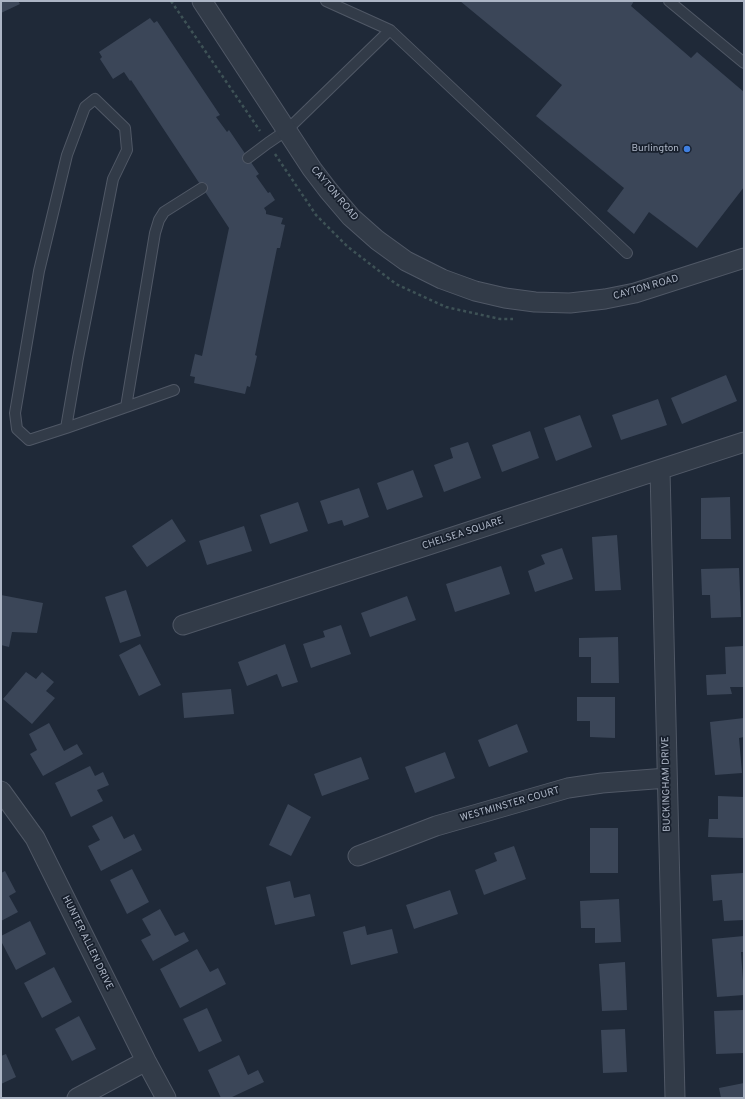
<!DOCTYPE html>
<html>
<head>
<meta charset="utf-8">
<style>
	body { margin:0 }
	#map { position:relative; width:745px; height:1099px; overflow:hidden; background:#1f2938; font-family:Overpass,sans-serif }
	canvas { display:block }
	.frame { position:absolute; inset:0; border:2px solid #acb5c5; pointer-events:none }
</style>
</head>
<body>
<div id="map">
<canvas width="745" height="1099"></canvas>
<div class="frame"></div>
</div>
<script>
const ctx = document.querySelector('canvas').getContext('2d');
ctx.lineJoin = 'round';
function fill(path, color) {
  ctx.fillStyle = color;
  ctx.fill(path, 'evenodd');
}
function poly(rows) {
  const path = new Path2D();
  for (const r of rows) {
    path.moveTo(r[0], r[1]);
    for (let i = 2; i < r.length; i += 2) path.lineTo(r[i], r[i + 1]);
  }
  return path;
}
function stroke(path, color, width, dash) {
  ctx.strokeStyle = color;
  ctx.lineWidth = width;
  ctx.lineCap = dash ? 'butt' : 'round';
  ctx.setLineDash(dash || []);
  ctx.stroke(path);
}
function drawText(font, color, halo, rows, align = 'center') {
  ctx.font = font + ' Overpass,sans-serif';
  ctx.lineWidth = 3.5;
  ctx.setLineDash([]);
  ctx.textBaseline = 'middle';
  ctx.strokeStyle = halo;
  ctx.fillStyle = color;
  for (const [text, x, y, turn = 0] of rows) {
    ctx.save();
    ctx.translate(x, y);
    ctx.rotate((+turn || 0) * Math.PI / 180);
    ctx.textAlign = isNaN(turn) ? turn : align;
    if (halo) ctx.strokeText(text, 0, 0);
    ctx.fillText(text, 0, 0);
    ctx.restore();
  }
}
fill(poly([
	[1,1,18,1,20,4,1,13],
	[460,1,634,1,631,6,691,58,697,52,744,92,744,187,697,248,649,212,634,234,607,211,624,188,536,116,562,85],
	[150,18,154,23,157,21,220,115,216,117,227,132,229,130,259,174,256,176,268,193,270,192,275,200,264,208,266,211,266,214,283,218,281,224,285,225,280,248,277,248,255,355,257,356,250,387,247,386,245,394,194,383,195,377,190,376,195,354,202,356,229,228,131,80,130,81,124,72,113,79,100,59,102,57,99,52],
	[726,375,737,401,682,424,671,398],
	[658,399,667,425,621,440,612,415],
	[580,415,592,447,556,461,544,428],
	[530,431,539,458,502,472,492,445],
	[468,442,481,478,444,492,434,465,453,458,450,448],
	[413,470,423,497,387,510,377,483],
	[359,488,369,517,344,526,342,520,328,524,320,501],
	[730,497,731,539,701,539,701,498],
	[298,502,308,531,270,544,260,515],
	[172,519,186,541,147,567,132,546],
	[244,526,252,551,207,565,199,541],
	[617,535,621,590,595,591,592,537],
	[562,548,573,579,535,592,528,571,545,564,541,555],
	[501,566,510,594,455,612,446,584],
	[739,568,741,617,711,618,710,595,702,595,701,569],
	[126,590,141,636,120,643,105,597],
	[1,595,43,603,37,633,12,632,9,647,1,645],
	[407,596,416,620,370,637,361,613],
	[341,625,351,654,311,668,303,644,325,637,323,631],
	[618,637,619,683,591,683,591,657,579,657,579,638],
	[140,644,161,685,139,696,119,655],
	[285,644,298,682,282,687,277,674,247,686,238,662],
	[744,646,744,687,730,687,732,694,707,695,706,675,726,674,725,647],
	[26,672,36,679,42,672,54,682,46,691,55,698,32,724,3,699],
	[231,689,234,714,184,718,182,693],
	[577,697,615,697,615,738,590,737,590,721,577,721],
	[744,718,744,737,739,738,742,773,715,775,710,722],
	[49,723,64,751,77,744,83,754,43,776,30,754,37,750,29,734],
	[517,724,528,752,489,767,478,740],
	[445,752,455,778,415,793,405,767],
	[361,757,369,779,322,796,314,774],
	[90,766,95,776,103,772,109,785,97,790,103,801,71,817,55,783],
	[718,796,744,797,744,838,708,837,709,819,718,819],
	[288,804,311,817,291,856,269,845],
	[112,816,124,839,134,834,142,850,101,871,88,846,100,840,92,826],
	[590,828,618,828,618,873,590,873],
	[514,846,526,879,484,895,475,870,497,861,494,853],
	[132,869,149,902,127,914,110,880],
	[5,871,16,892,9,896,18,912,1,921,1,873],
	[743,873,744,920,724,921,722,900,713,901,711,875],
	[290,881,294,898,310,894,315,916,275,925,266,887],
	[450,890,458,914,414,929,406,905],
	[619,899,621,942,595,943,595,928,581,928,580,901],
	[160,909,175,936,184,932,189,941,153,961,141,940,151,935,142,919],
	[30,921,46,954,16,970,1,941,1,936],
	[365,926,367,935,392,929,398,953,351,965,343,932],
	[744,936,744,952,741,952,744,995,717,997,712,939],
	[197,949,210,972,218,968,226,984,180,1008,160,969],
	[625,962,627,1010,602,1011,599,964],
	[54,967,72,1002,42,1018,24,983],
	[207,1008,222,1041,199,1052,183,1019],
	[744,1010,744,1053,716,1054,714,1011],
	[79,1016,96,1049,72,1061,55,1029],
	[625,1029,627,1072,603,1073,601,1030],
	[6,1054,16,1077,1,1084,1,1056],
	[239,1055,248,1075,258,1070,264,1082,230,1098,221,1098,208,1070],
	[744,1083,744,1098,721,1098,719,1088]
]), '#3b4658');
const lane = poly([
	[326,1,390,30,627,253],
	[669,1,744,63],
	[248,158,268,143,287,130,390,30],
	[126,407,174,390],
	[66,428,78,358,113,179,127,150,125,128,95,99,85,107,67,155,39,271,15,413,17,429,29,440,66,428,126,407,155,233,159,220,164,212,202,188]
]);
const street = poly([
	[202,1,312,169,328,190,351,217,377,240,406,261,442,279,475,291,505,298,535,302,570,303,605,299,635,293,744,258],
	[660,470,675,1098],
	[183,625,744,442],
	[1,791,35,838,146,1061,166,1098],
	[358,856,436,826,568,788,602,783,667,778],
	[77,1098,146,1061]
]);
stroke(lane, '#505866', 12);
stroke(street, '#505866', 21);
stroke(poly([
	[171,1,260,131],
	[275,154,316,215,348,247,396,284,446,307,500,319,513,319]
]), '#3e5256', 2.5, [3, 3]);
stroke(lane, '#323b48', 10);
stroke(street, '#323b48', 19);
for (const [x, y, r, color] of [
	[687,149,4,"#3f7fe0"]
]) {
  const dot = new Path2D();
  dot.arc(x, y, r, 0, 2 * Math.PI);
  ctx.fillStyle = color;
  ctx.fill(dot);
  stroke(dot, '#18202d', 1.5);
}
drawText('10px', '#acb5c5', '#18202d', [
	["Burlington",679,149]
], 'right');
drawText('10px', '#acb5c5', '#18202d', [
	["CAYTON ROAD",334,194,50],
	["CAYTON ROAD",646,288,-16],
	["CHELSEA SQUARE",463,534,-18],
	["BUCKINGHAM DRIVE",667,784,-91],
	["WESTMINSTER COURT",510,805,-16],
	["HUNTER ALLEN DRIVE",87,943,64]
]);
</script>
</body>
</html>
